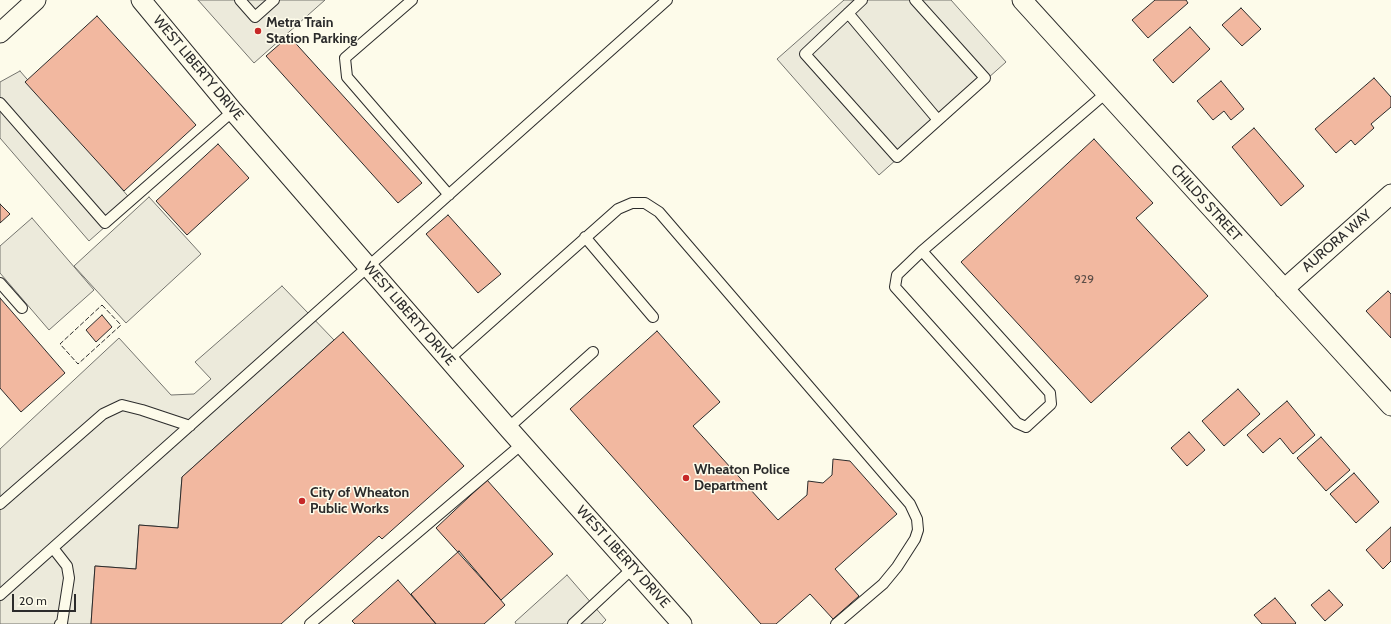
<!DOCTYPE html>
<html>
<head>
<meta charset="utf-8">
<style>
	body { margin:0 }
	#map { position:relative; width:1391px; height:624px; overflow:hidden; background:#fdfbea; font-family:Cabin,sans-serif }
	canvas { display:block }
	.scale { position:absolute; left:12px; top:594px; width:64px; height:18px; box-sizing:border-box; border:2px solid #2b2b2b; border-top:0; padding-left:5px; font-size:12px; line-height:14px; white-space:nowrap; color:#2b2b2b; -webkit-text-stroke:3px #fdfbea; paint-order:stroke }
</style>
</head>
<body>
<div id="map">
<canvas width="1391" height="624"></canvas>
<div class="scale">20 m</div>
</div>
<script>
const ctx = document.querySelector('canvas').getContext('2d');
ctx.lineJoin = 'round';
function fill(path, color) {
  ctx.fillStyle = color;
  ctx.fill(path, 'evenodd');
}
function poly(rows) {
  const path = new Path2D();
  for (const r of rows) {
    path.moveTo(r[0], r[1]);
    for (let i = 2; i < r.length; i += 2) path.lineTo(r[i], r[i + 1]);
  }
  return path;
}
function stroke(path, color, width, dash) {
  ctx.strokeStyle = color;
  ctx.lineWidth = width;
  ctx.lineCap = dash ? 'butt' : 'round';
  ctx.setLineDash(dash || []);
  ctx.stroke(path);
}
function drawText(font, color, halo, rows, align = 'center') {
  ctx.font = font + ' Cabin,sans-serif';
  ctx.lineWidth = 3;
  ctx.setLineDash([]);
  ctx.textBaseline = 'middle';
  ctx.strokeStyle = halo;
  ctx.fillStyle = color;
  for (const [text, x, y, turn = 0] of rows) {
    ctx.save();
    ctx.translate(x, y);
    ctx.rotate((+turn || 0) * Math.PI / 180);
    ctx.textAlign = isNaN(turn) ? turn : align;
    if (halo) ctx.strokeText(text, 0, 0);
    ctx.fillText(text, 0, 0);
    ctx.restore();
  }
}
const parking = poly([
	[198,0,325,0,254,63,198,0],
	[844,0,951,0,1006,62,879,175,777,59,844,0],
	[20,71,133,202,89,241,0,138,0,82,20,71],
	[149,197,201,254,126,323,74,266,149,197],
	[32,218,94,290,49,330,0,273,0,246,32,218],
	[282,286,334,340,182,477,178,528,139,525,136,569,95,566,91,624,0,624,0,449,119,338,171,395,194,394,211,379,195,362,282,286],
	[567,575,606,620,602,624,516,624,515,622,567,575]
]);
fill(parking, '#eceadb');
stroke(parking, '#74746e', 1);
const building = poly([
	[1155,0,1186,0,1188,3,1148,38,1132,20,1155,0],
	[1241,8,1261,29,1242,46,1222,25,1241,8],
	[97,16,196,125,124,191,25,82,97,16],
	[1190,27,1210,49,1173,83,1153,60,1190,27],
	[289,36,422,183,398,203,266,56,289,36],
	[1374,78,1391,97,1391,107,1371,124,1374,128,1355,145,1351,140,1336,153,1315,129,1374,78],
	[1221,81,1244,109,1231,120,1224,111,1213,120,1197,101,1221,81],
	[1254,128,1304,186,1281,206,1232,147,1254,128],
	[1094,139,1153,203,1136,218,1208,296,1091,403,961,262,1094,139],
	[218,144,249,178,187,235,156,201,218,144],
	[0,204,10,214,0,223,0,204],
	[448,215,501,274,478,293,426,234,448,215],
	[1388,291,1391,294,1391,338,1366,311,1388,291],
	[0,298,65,373,21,412,0,388,0,298],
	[102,315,112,327,96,342,86,330,102,315],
	[657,331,720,402,693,426,778,520,807,495,808,481,823,483,832,475,833,459,850,461,897,514,835,569,859,596,833,619,810,594,776,624,761,624,570,409,657,331],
	[343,332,464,466,382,539,379,536,281,624,91,624,95,566,136,569,139,525,178,528,182,477,343,332],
	[1238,389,1260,414,1224,446,1202,421,1238,389],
	[1287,401,1315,435,1293,454,1280,438,1263,453,1247,435,1287,401],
	[1189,432,1205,450,1187,466,1171,448,1189,432],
	[1321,437,1350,470,1326,491,1297,458,1321,437],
	[1354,473,1379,502,1356,523,1330,494,1354,473],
	[487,480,553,554,501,600,436,528,487,480],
	[1391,527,1391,561,1383,569,1366,550,1391,527],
	[459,551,505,605,484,624,436,624,411,594,459,551],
	[398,580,436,624,355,624,352,621,398,580],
	[1329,590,1343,605,1325,621,1311,605,1329,590],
	[1275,598,1296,623,1295,624,1262,624,1254,615,1275,598]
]);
fill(building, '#f2b8a0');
stroke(building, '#2b2b2b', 1);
const service = poly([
	[240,0,255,17,274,0],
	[412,0,345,58,347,77,449,195],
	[862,0,805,54,897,157,985,78,915,0],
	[848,13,938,120],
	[0,103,105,223,233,111],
	[585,237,653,317],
	[922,251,897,275,895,287,1017,423,1026,427,1051,404,1050,393,922,251,1106,93],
	[0,283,22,308],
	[449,359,618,209,632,203,645,203,659,212,910,504,917,519,918,530,915,539,897,567,883,584,836,624],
	[508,428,593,352],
	[0,504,103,414,122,405,142,410,190,426],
	[53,548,67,566,69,578,62,623,60,624],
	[0,595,667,0],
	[310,624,522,444],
	[573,624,633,568]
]);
const minor = poly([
	[141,0,233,111,508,428,682,624],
	[1022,0,1391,406],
	[0,33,36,0],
	[1284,289,1391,194]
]);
stroke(service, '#2b2b2b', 12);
stroke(minor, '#2b2b2b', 21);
stroke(service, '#fdfbea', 10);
stroke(minor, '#fdfbea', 19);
stroke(poly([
	[102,305,121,325,78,364,60,344,102,305]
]), '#2b2b2b', 1, [5, 2]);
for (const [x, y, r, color] of [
	[258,31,4,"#c62828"],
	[686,478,4,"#c62828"],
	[302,501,4,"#c62828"]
]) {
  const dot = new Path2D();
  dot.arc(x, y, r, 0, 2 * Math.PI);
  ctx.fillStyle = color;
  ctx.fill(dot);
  stroke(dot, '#fdfbea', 1.5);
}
drawText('12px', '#5d4e48', null, [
	["929",1084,279]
]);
drawText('bold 14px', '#2b2b2b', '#fdfbea', [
	["Metra Train",266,23],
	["Station Parking",266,39],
	["Wheaton Police",694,470],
	["Department",694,486],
	["City of Wheaton",310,493],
	["Public Works",310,509]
], 'left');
drawText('14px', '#2b2b2b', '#fdfbea', [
	["WEST LIBERTY DRIVE",198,68,50],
	["CHILDS STREET",1206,203,48],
	["AURORA WAY",1337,241,-41],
	["WEST LIBERTY DRIVE",409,314,49],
	["WEST LIBERTY DRIVE",623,557,48]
]);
</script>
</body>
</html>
